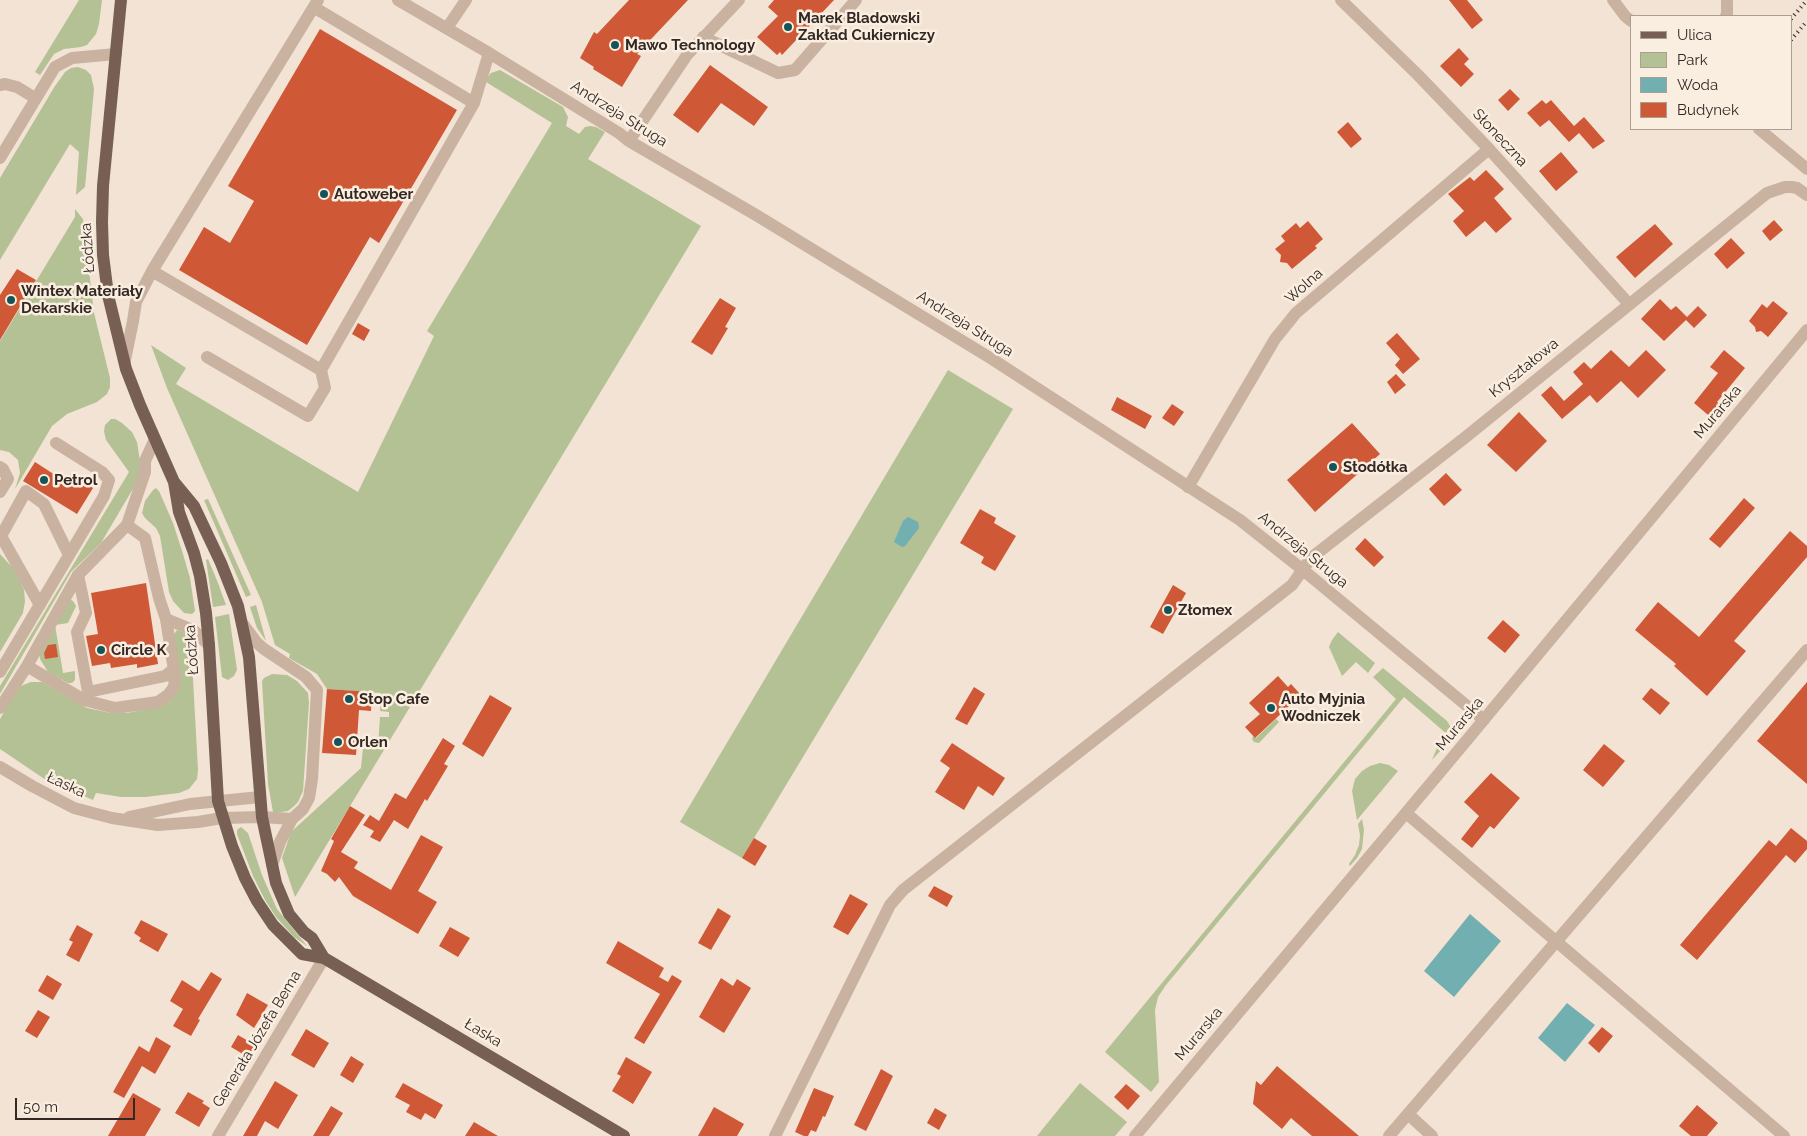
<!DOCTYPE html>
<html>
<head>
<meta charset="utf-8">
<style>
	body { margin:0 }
	#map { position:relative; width:1807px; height:1136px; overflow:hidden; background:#f2e3d4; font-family:Raleway,sans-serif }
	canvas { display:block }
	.legend { position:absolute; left:1630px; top:15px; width:162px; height:115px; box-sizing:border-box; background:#faeee0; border:1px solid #aa9f95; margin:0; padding:6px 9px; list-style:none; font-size:15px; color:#332824 }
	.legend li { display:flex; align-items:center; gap:10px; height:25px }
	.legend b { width:25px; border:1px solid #aa9f95 }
	.scale { position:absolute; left:15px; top:1098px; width:120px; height:22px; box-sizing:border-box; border:2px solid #332824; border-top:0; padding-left:6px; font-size:15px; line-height:18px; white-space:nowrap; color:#332824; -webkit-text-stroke:4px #faeee0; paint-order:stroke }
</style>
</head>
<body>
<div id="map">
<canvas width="1807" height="1136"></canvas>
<ul class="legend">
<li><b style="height:6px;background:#775f53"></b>Ulica</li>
<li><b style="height:14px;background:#b3c194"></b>Park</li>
<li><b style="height:14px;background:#72afb1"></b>Woda</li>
<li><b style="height:14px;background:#cf5836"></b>Budynek</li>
</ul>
<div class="scale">50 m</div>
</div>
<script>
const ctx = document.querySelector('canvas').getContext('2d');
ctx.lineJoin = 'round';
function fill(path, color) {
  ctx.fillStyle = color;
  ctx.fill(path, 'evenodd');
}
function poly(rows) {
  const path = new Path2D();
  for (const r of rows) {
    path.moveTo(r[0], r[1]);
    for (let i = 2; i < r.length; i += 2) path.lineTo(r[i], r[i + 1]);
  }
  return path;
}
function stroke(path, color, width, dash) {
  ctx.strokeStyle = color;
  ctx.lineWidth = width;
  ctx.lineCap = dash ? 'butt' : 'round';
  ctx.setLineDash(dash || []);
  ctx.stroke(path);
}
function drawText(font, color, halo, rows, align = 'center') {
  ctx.font = font + ' Raleway,sans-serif';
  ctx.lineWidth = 5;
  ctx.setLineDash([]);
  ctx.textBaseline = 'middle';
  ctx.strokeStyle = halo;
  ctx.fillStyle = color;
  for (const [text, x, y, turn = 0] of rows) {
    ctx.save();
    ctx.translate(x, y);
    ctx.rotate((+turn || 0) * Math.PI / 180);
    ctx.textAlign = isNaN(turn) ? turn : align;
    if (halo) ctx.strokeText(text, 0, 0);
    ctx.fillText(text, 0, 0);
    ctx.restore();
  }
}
fill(poly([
	[79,0,102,0,99,24,96,34,87,45,81,47,64,49,54,54,40,75,35,72],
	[78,67,86,70,91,75,94,89,85,187,76,195,79,152,70,144,0,260,0,178,55,86,65,72,71,68],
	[500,70,563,107,568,117,566,126,579,134,585,127,590,126,596,127,605,132,588,159,701,226,295,897,282,858,291,832,361,768,363,748,376,749,378,746,380,717,389,717,389,712,380,711,381,693,327,689,317,674,289,658,290,654,275,645,262,602,167,388,151,345,186,368,176,384,358,492,434,336,427,331,552,123,486,82,487,78,491,73],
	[75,209,83,219,94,313,110,378,110,387,107,394,97,402,67,414,52,426,15,489,20,473,18,460,9,452,0,450,0,341,75,217],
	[948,370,1013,409,742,858,680,822],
	[111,419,115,419,122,423,132,432,137,442,140,461,140,470,134,487,101,543,71,572,0,694,0,686,129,472,106,440,104,431,105,425],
	[156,488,159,491,173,523,183,554,190,578,195,611,192,614,184,613,173,601,169,592,160,536,156,528,145,518,142,513,145,501,153,490],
	[208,499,251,595,246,597,204,500],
	[0,554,12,567,19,579,24,590,25,601,23,613,0,652],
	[208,559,218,583,226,605,213,607,206,560],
	[71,600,73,601,76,606,68,623,55,625,63,673,75,671,75,680,72,683,68,683,48,672,40,659,39,652,68,601],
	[256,605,266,641,257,628,250,607],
	[229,614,237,670,234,676,228,680,222,677,215,617],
	[177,630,185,633,191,643,198,770,197,779,189,789,179,793,145,797,121,797,96,793,93,800,43,778,0,749,0,719,17,690,21,686,31,682,42,682,87,708,111,713,127,713,157,707,169,702,174,634],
	[1338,632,1375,663,1368,673,1356,662,1342,676,1329,647,1332,640],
	[1383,668,1447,721,1453,731,1453,737,1432,760,1437,748,1448,735,1404,697,1166,985,1158,997,1155,1010,1159,1082,1151,1092,1105,1052,1396,699,1373,677],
	[272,674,287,675,297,681,308,693,309,703,303,791,298,802,293,807,288,811,281,812,273,812,268,784,262,681,264,678],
	[1276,719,1279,722,1259,743,1254,742,1252,739,1253,736,1256,738],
	[1380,763,1389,765,1398,771,1357,820,1352,791,1355,779,1362,771,1370,766],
	[1362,819,1364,830,1362,849,1357,858,1350,866,1349,864,1355,855,1359,845,1360,835,1358,824],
	[241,827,248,833,262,875,277,909,307,946,294,937,276,917,265,900,253,876,237,834,237,830],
	[1080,1083,1127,1122,1115,1136,1037,1136]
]), '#b3c194');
fill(poly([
	[908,517,918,522,919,528,905,546,902,547,894,542,903,521],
	[1470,914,1501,941,1454,997,1424,971],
	[1567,1003,1595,1025,1565,1062,1538,1038]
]), '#72afb1');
fill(poly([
	[629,0,688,0,637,54,641,56,622,87,593,69,594,67,580,58,594,32,597,34],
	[774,0,834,0,782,55,780,52,777,55,757,37,778,16,768,7],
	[1449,0,1467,0,1483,20,1472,29],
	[320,29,457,110,379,243,370,237,307,345,179,270,204,227,230,243,254,201,228,186],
	[1459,48,1469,59,1464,64,1474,74,1461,87,1440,66],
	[710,65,768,107,754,126,721,103,698,133,673,115],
	[1510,89,1520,99,1508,111,1498,100],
	[1542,100,1546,104,1551,100,1574,126,1584,117,1605,141,1593,149,1579,133,1569,142,1549,120,1540,127,1527,113],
	[1348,122,1362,139,1351,148,1337,132],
	[1561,152,1578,172,1556,191,1539,171],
	[1486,170,1504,189,1494,198,1512,219,1496,233,1485,221,1466,237,1453,221,1464,211,1448,194,1470,177,1474,181],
	[1774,220,1783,230,1770,241,1762,231],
	[1308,221,1323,239,1315,246,1317,248,1292,269,1287,263,1280,262,1281,255,1275,249,1285,241,1281,236,1296,223,1300,228],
	[1655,224,1673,244,1635,278,1616,257],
	[1731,238,1745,253,1727,269,1714,254],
	[17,269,36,280,0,340,0,295],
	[720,298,736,308,725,327,728,328,712,355,691,342],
	[1660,299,1671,310,1676,306,1687,317,1698,306,1707,315,1694,328,1686,320,1664,341,1641,319],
	[1773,301,1788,313,1768,337,1761,331,1756,332,1755,327,1749,321,1762,304,1767,308],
	[358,323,370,330,364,341,352,334],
	[1397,333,1420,359,1403,374,1395,365,1400,359,1386,343],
	[1611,350,1629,367,1646,350,1666,370,1638,398,1621,381,1597,403,1590,395,1562,419,1541,395,1551,386,1564,401,1583,384,1573,372,1584,362,1591,369],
	[1724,350,1745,368,1717,402,1725,408,1714,420,1694,403,1718,373,1710,367],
	[1396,374,1406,385,1395,394,1387,382],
	[1117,397,1152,416,1145,429,1111,410],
	[1172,404,1184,412,1174,426,1162,418],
	[1519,412,1547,441,1516,472,1487,445],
	[1352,423,1380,454,1315,512,1287,480],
	[35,462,66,482,71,474,93,488,77,514,23,481],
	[1446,473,1462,490,1444,506,1429,489],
	[1744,498,1755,508,1720,548,1709,539],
	[980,509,996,518,994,523,1016,536,995,571,981,563,984,557,960,543],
	[1790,531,1807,546,1807,557,1734,641,1746,651,1707,696,1674,666,1676,664,1635,630,1658,602,1699,637],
	[1365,538,1384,557,1374,567,1355,549],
	[146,583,158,664,137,668,137,664,111,668,110,663,92,666,86,636,98,634,91,593],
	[1173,585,1186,593,1163,634,1150,627],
	[1503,620,1520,635,1505,653,1487,638],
	[56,644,58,657,45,659,44,653,48,645],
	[1278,676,1288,687,1291,684,1301,695,1255,738,1245,727,1260,714,1249,703],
	[1807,682,1807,784,1757,741],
	[974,687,985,694,967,725,955,719],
	[1651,688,1670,703,1660,715,1642,699],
	[327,689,372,692,371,711,359,710,356,755,322,753],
	[490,695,512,708,483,757,462,744],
	[443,738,455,746,444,764,448,766,427,801,425,799,408,829,394,820,380,842,370,837,374,831,363,825,370,815,379,821,395,793,406,799],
	[952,743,1005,778,993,796,978,786,964,810,935,792,950,768,940,761],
	[1604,744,1625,761,1603,787,1583,770],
	[1491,773,1520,798,1494,829,1490,826,1472,848,1461,839,1479,816,1464,802],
	[350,806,365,815,341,852,358,862,354,868,391,890,421,835,443,847,418,891,437,902,418,934,353,896,339,877,335,882,327,874,321,871,334,841,331,839],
	[1791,828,1807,841,1807,849,1795,863,1786,855,1697,960,1680,945,1769,840,1776,846],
	[754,838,767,846,755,866,742,858],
	[934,886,953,896,947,907,928,896],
	[850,894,868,904,848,935,833,927],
	[718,908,731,916,711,950,698,943],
	[141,920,168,934,158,952,139,941,141,938,134,933],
	[77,925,93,934,79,962,66,955,73,942,69,940],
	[450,927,470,938,458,957,439,946],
	[618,941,664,968,659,977,668,982,672,975,682,981,644,1044,634,1038,660,994,606,963],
	[211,972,222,979,198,1019,200,1020,191,1036,173,1026,183,1009,170,1001,182,980,199,991],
	[47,975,62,984,53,1000,38,991],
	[721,978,733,986,737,979,751,988,724,1033,699,1017],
	[247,993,268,1005,254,1028,236,1015],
	[38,1010,50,1017,37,1038,25,1031],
	[1602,1027,1613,1036,1599,1053,1588,1043],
	[306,1029,329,1043,314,1068,291,1055],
	[238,1035,255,1045,248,1057,231,1047],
	[156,1037,171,1046,155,1074,142,1066,124,1098,113,1092,139,1046,149,1052],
	[351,1056,364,1064,353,1083,340,1075],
	[626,1057,652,1072,633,1104,612,1091,621,1076,617,1074],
	[1277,1066,1359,1136,1312,1136,1291,1118,1282,1129,1253,1104,1256,1081,1261,1085],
	[881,1069,893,1076,866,1131,854,1125],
	[275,1081,298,1095,278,1129,265,1121,257,1136,243,1136],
	[403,1083,443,1105,435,1119,425,1113,421,1120,406,1112,410,1105,395,1097],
	[1126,1084,1140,1096,1128,1110,1114,1097],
	[814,1088,834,1096,825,1117,823,1116,816,1132,811,1130,808,1136,804,1136,795,1132],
	[188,1092,204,1101,202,1103,210,1108,199,1127,175,1113],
	[133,1093,161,1109,145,1136,108,1136],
	[1697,1105,1718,1123,1707,1136,1691,1136,1679,1126],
	[331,1106,343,1113,329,1136,313,1136],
	[714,1107,744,1124,737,1136,698,1136],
	[935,1108,947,1115,939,1130,927,1123],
	[474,1122,498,1136,465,1136]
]), '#cf5836');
stroke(poly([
	[398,0,489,53,619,133,629,141,756,215,992,359,1240,520,1303,570,1484,720],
	[1341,0,1418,75,1489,149,1629,304],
	[1613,0,1625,16,1631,21],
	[315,8,474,103],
	[1726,16,1727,14,1727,0],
	[447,28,466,0],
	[703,37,778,73,795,70,856,0],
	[0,85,5,84,17,87,35,98],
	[1759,129,1807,169],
	[629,141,687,55,739,0],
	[0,158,55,67,72,58,116,54],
	[152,271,321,370,474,103,489,53],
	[207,357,308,416,325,388,321,370],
	[125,360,133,321,136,302,152,271,318,0],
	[0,467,3,469,8,479,0,492],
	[1188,487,1275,339,1296,313,1489,149],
	[127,525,145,538,159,598,166,619,175,677,174,687,168,695,158,702,115,708,84,700,27,666,78,575,127,525],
	[127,525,145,472,145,461,155,439],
	[78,575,86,613,77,632,88,692,84,700],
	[40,605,1,536,26,491,44,504,69,555],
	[166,619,193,630,209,645],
	[243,624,257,643,264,649,306,677,317,690,312,779,309,798,303,809,292,819,280,842,272,865],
	[0,672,104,496,109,480,102,472,56,443],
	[88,692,165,676,174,669],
	[0,708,27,666],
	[0,767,32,786,74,808,112,818,158,825,198,822,222,818,262,817,292,819],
	[1406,813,1784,1136],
	[129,817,190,804,260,797],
	[1408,1114,1432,1136],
	[218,1136,324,958],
	[775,1136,890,905,903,890,1292,585,1311,558,1467,436,1767,193,1785,187,1792,187,1797,188,1807,195],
	[1135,1136,1462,746,1807,330],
	[1389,1136,1807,650]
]), '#cab2a0', 12);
stroke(poly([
	[121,0,103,186,102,222,103,255,108,295,126,369,140,405,174,482,179,512,194,553,200,576,206,613,209,645,218,801,232,846,245,878,257,901,273,925,302,954,324,958,624,1136],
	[175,483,194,506,221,563,238,606,249,657,262,817,276,883,289,914,304,932,312,938,324,958]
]), '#775f53', 12);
stroke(poly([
	[1791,19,1807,0],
	[1791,40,1807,21]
]), '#332824', 4, [1, 4]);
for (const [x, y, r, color] of [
	[788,27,5,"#175457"],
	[615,45,5,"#175457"],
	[324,194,5,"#175457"],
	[11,300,5,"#175457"],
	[1333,467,5,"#175457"],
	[44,480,5,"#175457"],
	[1168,610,5,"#175457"],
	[101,650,5,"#175457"],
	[349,699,5,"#175457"],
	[1271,708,5,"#175457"],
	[338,742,5,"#175457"]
]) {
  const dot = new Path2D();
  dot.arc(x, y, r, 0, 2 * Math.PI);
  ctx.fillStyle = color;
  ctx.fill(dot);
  stroke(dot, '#faeee0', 2);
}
drawText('bold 15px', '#332824', '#faeee0', [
	["Marek Bladowski",798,18],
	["Zakład Cukierniczy",798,35],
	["Mawo Technology",625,45],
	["Autoweber",334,194],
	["Wintex Materiały",21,291],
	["Dekarskie",21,308],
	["Stodółka",1343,467],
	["Petrol",54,480],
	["Złomex",1178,610],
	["Circle K",111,650],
	["Stop Cafe",359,699],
	["Auto Myjnia",1281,699],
	["Wodniczek",1281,716],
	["Orlen",348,742]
], 'left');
drawText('15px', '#332824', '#faeee0', [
	["Andrzeja Struga",619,114,32],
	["Słoneczna",1500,138,47],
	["Łódzka",88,248,-94],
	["Wolna",1304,286,-42],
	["Andrzeja Struga",965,324,32],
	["Kryształowa",1524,368,-39],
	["Murarska",1718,412,-50],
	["Andrzeja Struga",1303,550,39],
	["Łódzka",192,650,-94],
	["Murarska",1460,724,-50],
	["Łaska",66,785,25],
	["Łaska",483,1033,31],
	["Murarska",1199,1034,-50],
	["Generała Józefa Bema",257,1039,-59]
]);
</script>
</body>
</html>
